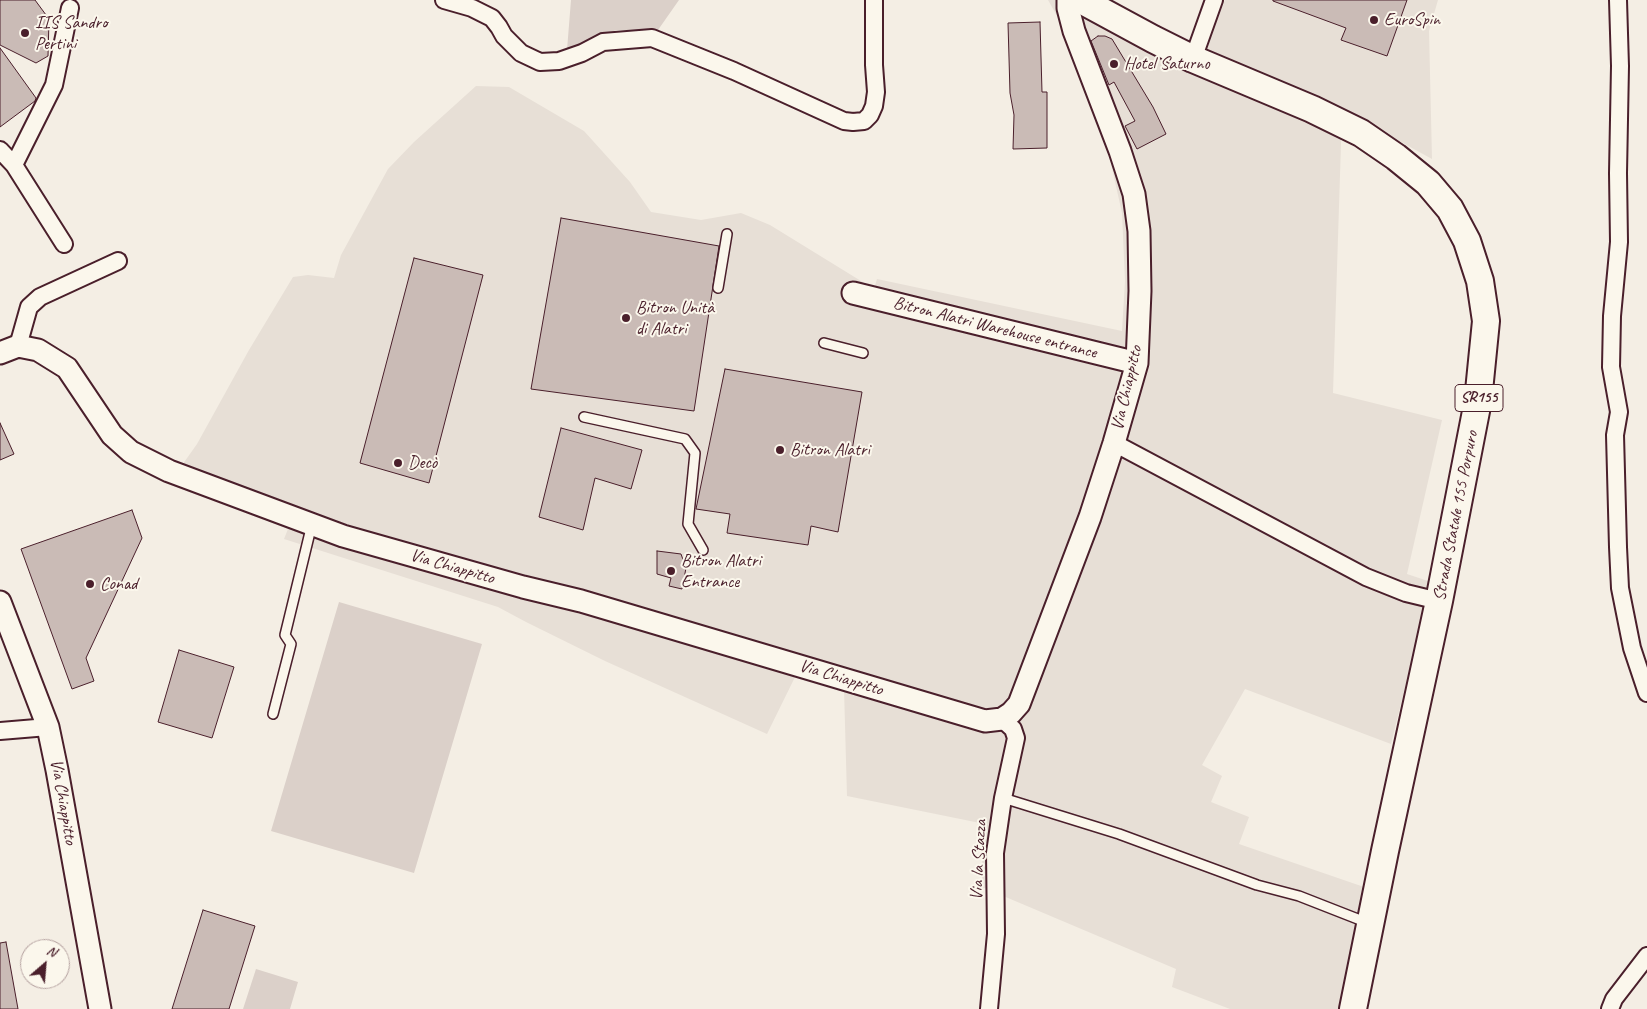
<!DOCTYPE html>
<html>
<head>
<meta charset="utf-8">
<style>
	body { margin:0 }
	#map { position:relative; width:1647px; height:1009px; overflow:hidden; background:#f4eee4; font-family:Caveat,sans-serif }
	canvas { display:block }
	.north { position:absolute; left:20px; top:939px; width:50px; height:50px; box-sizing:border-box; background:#fbf7ec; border:1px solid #b4a19f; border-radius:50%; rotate:27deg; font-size:14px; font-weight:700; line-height:20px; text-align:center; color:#4a1f2b }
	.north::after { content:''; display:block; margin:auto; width:18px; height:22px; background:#4a1f2b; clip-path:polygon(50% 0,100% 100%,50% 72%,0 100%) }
</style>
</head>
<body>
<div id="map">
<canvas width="1647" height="1009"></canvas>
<div class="north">N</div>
</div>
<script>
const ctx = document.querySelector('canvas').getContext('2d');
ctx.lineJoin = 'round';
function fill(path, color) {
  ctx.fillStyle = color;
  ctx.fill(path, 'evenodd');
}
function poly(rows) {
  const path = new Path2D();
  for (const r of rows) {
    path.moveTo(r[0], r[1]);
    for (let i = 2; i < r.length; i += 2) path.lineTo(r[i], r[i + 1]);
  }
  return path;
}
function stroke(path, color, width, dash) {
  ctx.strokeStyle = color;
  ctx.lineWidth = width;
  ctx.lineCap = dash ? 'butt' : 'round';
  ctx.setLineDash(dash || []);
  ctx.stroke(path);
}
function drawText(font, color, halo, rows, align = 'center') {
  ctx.font = font + ' Caveat,sans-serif';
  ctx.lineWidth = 4;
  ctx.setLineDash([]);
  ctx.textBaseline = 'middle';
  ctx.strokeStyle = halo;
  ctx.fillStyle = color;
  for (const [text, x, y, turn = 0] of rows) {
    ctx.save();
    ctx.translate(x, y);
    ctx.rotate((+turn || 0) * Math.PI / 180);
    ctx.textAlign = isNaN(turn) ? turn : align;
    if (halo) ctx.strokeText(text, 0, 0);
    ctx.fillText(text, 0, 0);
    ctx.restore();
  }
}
fill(poly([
	[1048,0,1114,0,1155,28,1204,51,1225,0,1438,0,1429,31,1432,159,1372,126,1342,113,1333,393,1442,420,1407,574,1431,582,1391,744,1245,689,1202,765,1222,776,1211,802,1249,817,1239,844,1364,887,1339,1009,1230,1009,1172,987,1176,969,982,887,982,855,985,824,847,796,844,689,796,675,767,734,605,661,526,622,498,607,284,539,288,529,170,482,197,444,249,350,293,277,308,275,334,278,341,255,388,169,414,142,476,86,509,87,584,131,630,182,651,212,701,220,741,213,770,225,874,289,877,279,1122,331,1125,281,1122,213,1110,159,1061,23]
]), '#e7dfd6');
fill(poly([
	[571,0,679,0,658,30,616,30,567,50],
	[339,602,482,644,414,873,271,831],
	[256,969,298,982,290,1009,243,1009]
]), '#dbd0c9');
const building = poly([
	[0,0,35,0,49,19,48,56,36,63,0,45,0,0],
	[1273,0,1407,0,1387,56,1341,40,1346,28,1273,1,1273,0],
	[1040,22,1042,92,1047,92,1047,148,1013,149,1014,115,1010,93,1008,23,1040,22],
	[1098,36,1105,36,1112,39,1153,107,1166,134,1137,149,1125,126,1135,121,1114,82,1109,85,1091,41,1098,36],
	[0,48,36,98,35,101,0,127,0,48],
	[561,218,719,246,694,411,531,389,561,218],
	[414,258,483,275,429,483,360,463,414,258],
	[725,369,862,392,838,532,811,526,808,545,727,533,730,514,696,509,725,369],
	[0,423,14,454,0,460,0,423],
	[561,428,642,450,631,489,595,478,583,530,539,517,561,428],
	[132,510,142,538,86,658,94,681,72,689,21,549,132,510],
	[657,551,681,554,686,568,682,589,669,586,671,578,657,574,657,551],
	[179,650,234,667,212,738,158,722,179,650],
	[203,910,255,926,229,1009,172,1009,203,910],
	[6,942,18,1009,0,1009,0,943,6,942]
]);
fill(building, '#cabbb6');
stroke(building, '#4a1f2b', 1);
const service = poly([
	[718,288,727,234],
	[824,343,863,353],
	[584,417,685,439,695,453,688,524,703,550],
	[273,714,291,644,285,635,312,524],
	[1003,798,1119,834,1257,885,1299,896,1368,923]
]);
const minor = poly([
	[444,0,472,8,492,18,499,27,504,36,521,53,540,62,559,61,582,53,603,42,652,38,734,71,844,121,853,122,864,121,870,115,874,106,876,92,874,65,874,0],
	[1618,0,1620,66,1618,173,1619,242,1612,316,1611,367,1619,412,1615,435,1618,547,1620,588,1632,648,1647,693],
	[1193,59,1214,0],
	[0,150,14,165,64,244],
	[14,165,54,85,70,8],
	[18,346,29,307,40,297,118,261],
	[1114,443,1366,577,1406,593,1439,601],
	[0,731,48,727],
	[989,1009,996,934,995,853,1003,798,1016,738,1013,729,1002,719],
	[1610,1009,1614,999,1647,956]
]);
const tertiary = poly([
	[853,293,1137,363],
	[0,353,18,346,38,350,67,368,112,435,131,452,169,471,343,536,523,587,581,601,985,721,1002,719,1011,713,1019,704,1090,517,1114,443,1137,363,1140,291,1139,231,1134,194,1120,151,1074,31,1068,8,1068,0],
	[0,602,48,727,57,770,100,1009]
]);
const primary = poly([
	[1081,0,1153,39,1193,59,1312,109,1361,133,1396,157,1428,183,1450,209,1467,241,1480,281,1486,321,1478,401,1439,601,1385,851,1353,1009]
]);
stroke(service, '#4a1f2b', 12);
stroke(minor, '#4a1f2b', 20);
stroke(tertiary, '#4a1f2b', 25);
stroke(primary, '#4a1f2b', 30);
stroke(service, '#fbf7ec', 9);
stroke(minor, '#fbf7ec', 16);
stroke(tertiary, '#fbf7ec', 21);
stroke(primary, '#fbf7ec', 26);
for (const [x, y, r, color] of [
	[1374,20,5,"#4a1f2b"],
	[25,33,5,"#4a1f2b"],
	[1114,64,5,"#4a1f2b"],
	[626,318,5,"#4a1f2b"],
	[780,450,5,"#4a1f2b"],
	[398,463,5,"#4a1f2b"],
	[671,571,5,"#4a1f2b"],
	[90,584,5,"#4a1f2b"]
]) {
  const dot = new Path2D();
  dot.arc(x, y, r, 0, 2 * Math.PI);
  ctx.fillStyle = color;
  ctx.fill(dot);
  stroke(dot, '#fbf7ec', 2);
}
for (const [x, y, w] of [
	[1479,398,48]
]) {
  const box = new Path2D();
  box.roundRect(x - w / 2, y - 13.5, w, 27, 4);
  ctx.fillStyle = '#fbf7ec';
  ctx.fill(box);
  stroke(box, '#4a1f2b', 1);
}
drawText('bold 16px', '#4a1f2b', null, [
	["SR155",1479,398]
]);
drawText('18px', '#4a1f2b', '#fbf7ec', [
	["EuroSpin",1384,20],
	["IIS Sandro",35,23],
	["Pertini",35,44],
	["Hotel Saturno",1124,64],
	["Bitron Unità",636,308],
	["di Alatri",636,329],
	["Bitron Alatri",790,450],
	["Decò",408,463],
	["Bitron Alatri",681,561],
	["Entrance",681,582],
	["Conad",100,584]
], 'left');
drawText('18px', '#4a1f2b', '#fbf7ec', [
	["Bitron Alatri Warehouse entrance",995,328,14],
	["Via Chiappitto",1127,388,-77],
	["Strada Statale 155 Porpuro",1456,516,-79],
	["Via Chiappitto",452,567,16],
	["Via Chiappitto",841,678,17],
	["Via Chiappitto",63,802,80],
	["Via la Stazza",979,860,-87]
]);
</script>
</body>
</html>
